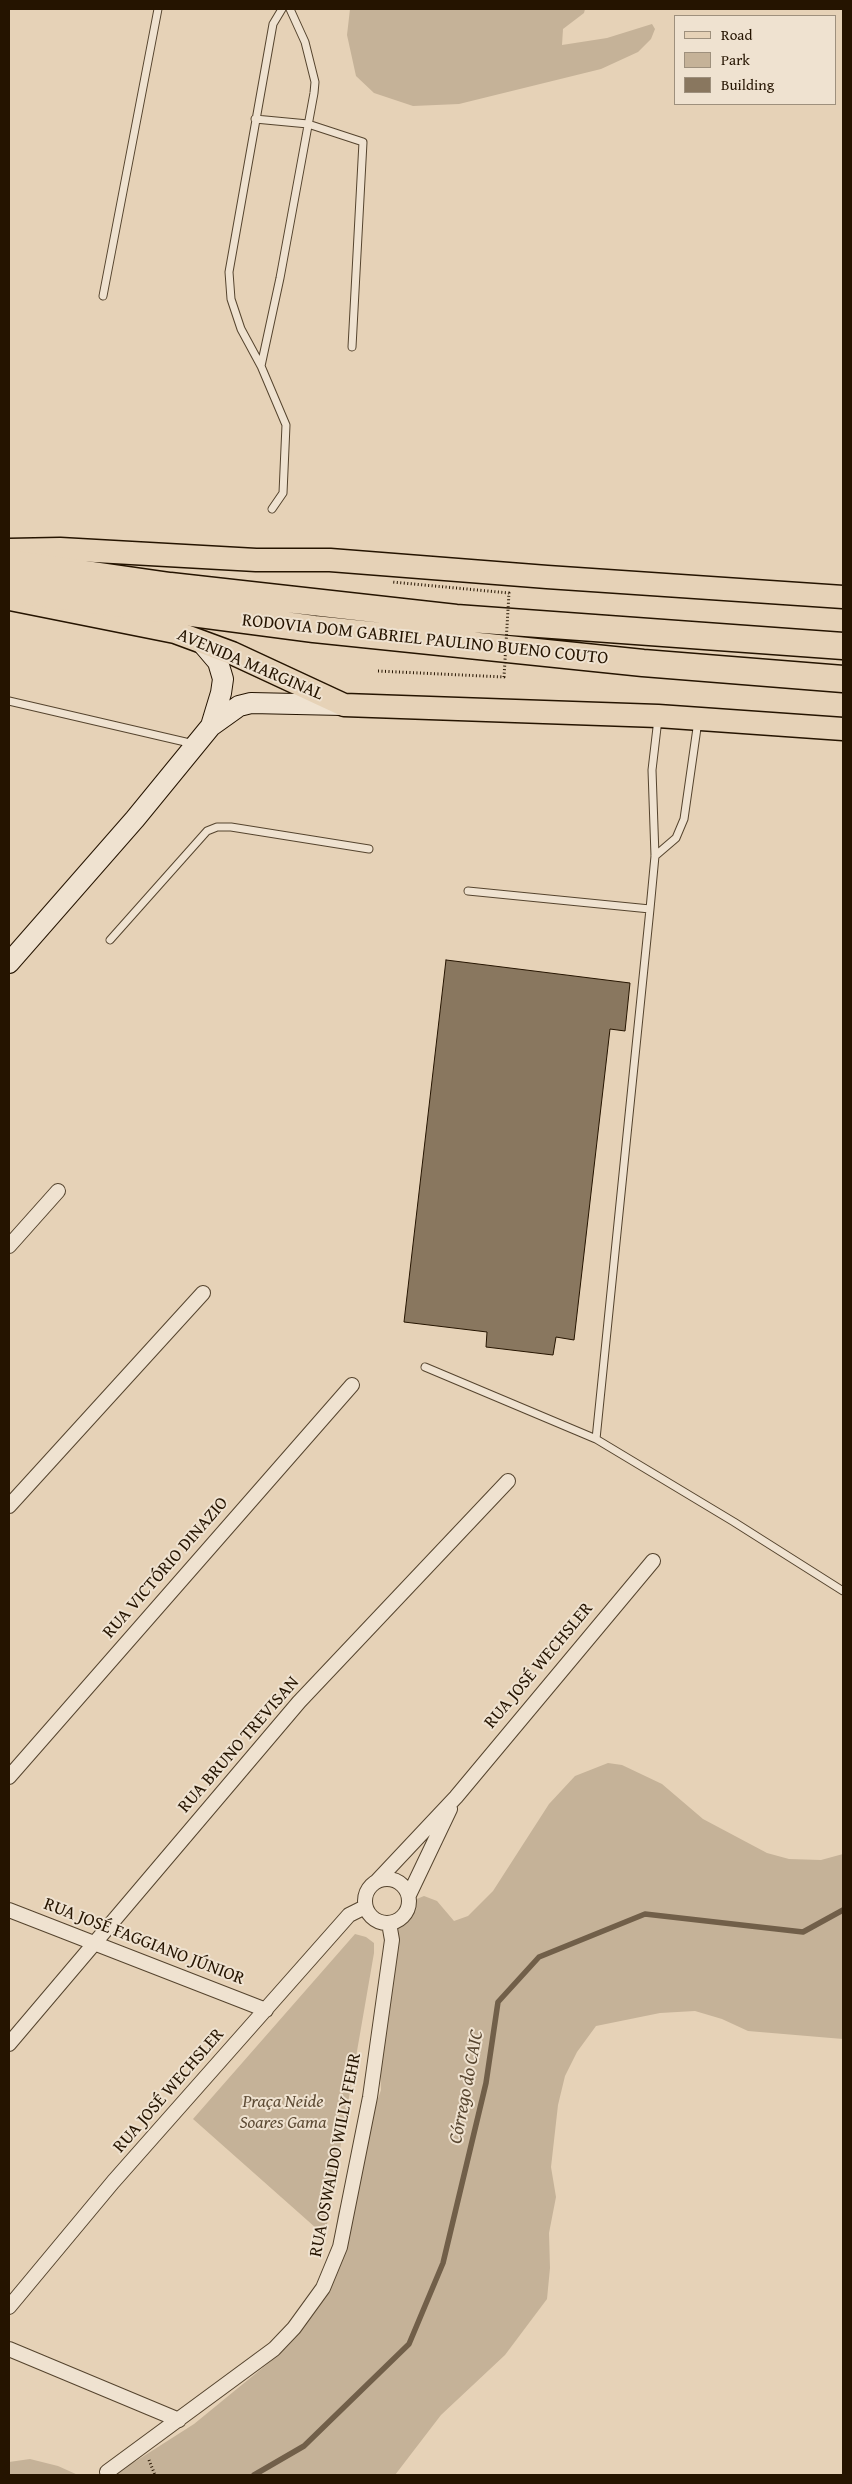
<!DOCTYPE html>
<html>
<head>
<meta charset="utf-8">
<style>
	body { margin:0 }
	#map { position:relative; width:852px; height:2484px; overflow:hidden; background:#e6d2b7; font-family:"Gentium Book Plus",serif }
	canvas { display:block }
	.frame { position:absolute; inset:0; border:10px solid #251400; pointer-events:none }
	.legend { position:absolute; left:674px; top:15px; width:162px; height:90px; box-sizing:border-box; background:#efe2d0; border:1px solid #9e907d; margin:0; padding:6px 9px; list-style:none; font-size:15px; color:#251400 }
	.legend li { display:flex; align-items:center; gap:10px; height:25px }
	.legend b { width:25px; border:1px solid #9e907d }
</style>
</head>
<body>
<div id="map">
<canvas width="852" height="2484"></canvas>
<div class="frame"></div>
<ul class="legend">
<li><b style="height:6px;background:#e6d2b7"></b>Road</li>
<li><b style="height:14px;background:#c5b298"></b>Park</li>
<li><b style="height:14px;background:#89775f"></b>Building</li>
</ul>
</div>
<script>
const ctx = document.querySelector('canvas').getContext('2d');
ctx.lineJoin = 'round';
function fill(path, color) {
  ctx.fillStyle = color;
  ctx.fill(path, 'evenodd');
}
function poly(rows) {
  const path = new Path2D();
  for (const r of rows) {
    if (r.length === 3) {
      path.moveTo(r[0] + r[2], r[1]);
      path.arc(r[0], r[1], r[2], 0, 2 * Math.PI);
      continue;
    }
    path.moveTo(r[0], r[1]);
    for (let i = 2; i < r.length; i += 2) path.lineTo(r[i], r[i + 1]);
  }
  return path;
}
function stroke(path, color, width, dash) {
  ctx.strokeStyle = color;
  ctx.lineWidth = width;
  ctx.lineCap = dash ? 'butt' : 'round';
  ctx.setLineDash(dash || []);
  ctx.stroke(path);
}
function drawText(font, color, halo, rows, align = 'center') {
  ctx.font = font + ' "Gentium Book Plus",serif';
  ctx.lineWidth = 4;
  ctx.setLineDash([]);
  ctx.textBaseline = 'middle';
  ctx.strokeStyle = halo;
  ctx.fillStyle = color;
  for (const [text, x, y, turn = 0] of rows) {
    ctx.save();
    ctx.translate(x, y);
    ctx.rotate((+turn || 0) * Math.PI / 180);
    ctx.textAlign = isNaN(turn) ? turn : align;
    if (halo) ctx.strokeText(text, 0, 0);
    ctx.fillText(text, 0, 0);
    ctx.restore();
  }
}
fill(poly([
	[350,9,585,9,584,13,563,29,562,45,607,38,652,24,655,29,651,39,638,52,601,69,459,104,413,106,374,93,356,76,347,35],
	[608,1763,622,1765,662,1784,703,1819,767,1853,789,1859,821,1860,843,1854,843,2039,748,2031,722,2019,695,2011,660,2013,596,2026,577,2052,565,2076,558,2105,551,2167,556,2197,549,2233,550,2268,547,2299,505,2355,441,2415,395,2475,102,2475,136,2461,194,2424,271,2361,313,2313,330,2276,338,2213,381,2090,379,2028,393,1980,393,1934,397,1916,407,1903,424,1896,437,1901,454,1921,468,1916,493,1891,549,1804,575,1776],
	[355,1934,366,1937,374,1943,374,1953,325,2236,193,2119],
	[30,2459,58,2466,78,2475,9,2475,9,2462]
]), '#c5b298');
stroke(poly([
	[254,2475,304,2446,409,2344,443,2263,486,2083,498,2002,539,1957,645,1914,803,1932,843,1910]
]), '#715f49', 5.5);
const building = poly([
	[446,960,630,983,625,1031,610,1029,574,1340,556,1337,553,1355,486,1347,487,1332,404,1322,446,960]
]);
fill(building, '#89775f');
stroke(building, '#251400', 1);
const lane = poly([
	[282,9,273,24,229,272,231,299,241,329,261,366,280,278,314,93,315,82,305,42,290,9],
	[255,119,308,124,363,142,352,347],
	[103,296,158,9],
	[261,366,286,425,283,493,272,509],
	[9,701,194,744],
	[655,856,676,838,684,819,698,721],
	[468,891,650,909,655,856,652,770,658,719],
	[110,940,207,831,217,827,231,827,369,849],
	[425,1367,596,1439,650,909],
	[596,1439,734,1522,843,1591]
]);
const street = poly([
	[9,1246,58,1191],
	[9,1506,203,1293],
	[9,1777,352,1385],
	[387,1901,22],
	[377,1881,456,1797,653,1561],
	[409,1895,450,1809],
	[9,1910,266,2010],
	[9,2044,299,1702,508,1481],
	[9,2307,113,2182,349,1915,365,1907],
	[9,2349,179,2420],
	[107,2472,274,2349,294,2328,323,2288,340,2247,370,2097,392,1940,389,1923]
]);
const secondary = poly([
	[201,642,218,662,223,679,221,693,211,726],
	[9,963,135,819,211,726,239,706,251,703,342,705]
]);
const primary = poly([
	[9,550,60,549,256,560,330,560,547,577,843,597],
	[10,599,175,632,232,653,344,705,658,716,843,729]
]);
const highway = poly([
	[9,563,170,586,456,618,843,646],
	[9,589,314,629,643,663,843,679]
]);
stroke(lane, '#55442e', 9);
stroke(street, '#55442e', 16);
stroke(secondary, '#251400', 22);
stroke(primary, '#251400', 25);
stroke(highway, '#251400', 29);
stroke(poly([
	[149,2460,155,2475]
]), '#251400', 3, [1, 2.5]);
stroke(lane, '#efe2d0', 7);
stroke(street, '#efe2d0', 14);
stroke(secondary, '#efe2d0', 20);
stroke(primary, '#e6d2b7', 22);
stroke(highway, '#e6d2b7', 26);
stroke(poly([
	[378,671,504,677,509,593,392,582]
]), '#251400', 3, [1, 2.5]);
drawText('18px', '#251400', '#efe2d0', [
	["RODOVIA DOM GABRIEL PAULINO BUENO COUTO",425,640,6],
	["AVENIDA MARGINAL",250,665,23],
	["RUA VICTÓRIO DINAZIO",166,1568,-49],
	["RUA JOSÉ WECHSLER",539,1666,-50],
	["RUA BRUNO TREVISAN",239,1745,-49],
	["RUA JOSÉ FAGGIANO JÚNIOR",144,1942,21],
	["RUA JOSÉ WECHSLER",169,2091,-49],
	["RUA OSWALDO WILLY FEHR",336,2155,-79]
]);
drawText('italic 18px', '#5d4b35', '#efe2d0', [
	["Praça Neide",283,2102],
	["Soares Gama",283,2123]
]);
drawText('italic 19px', '#584630', '#efe2d0', [
	["Córrego do CAIC",467,2087,-79]
]);
</script>
</body>
</html>
